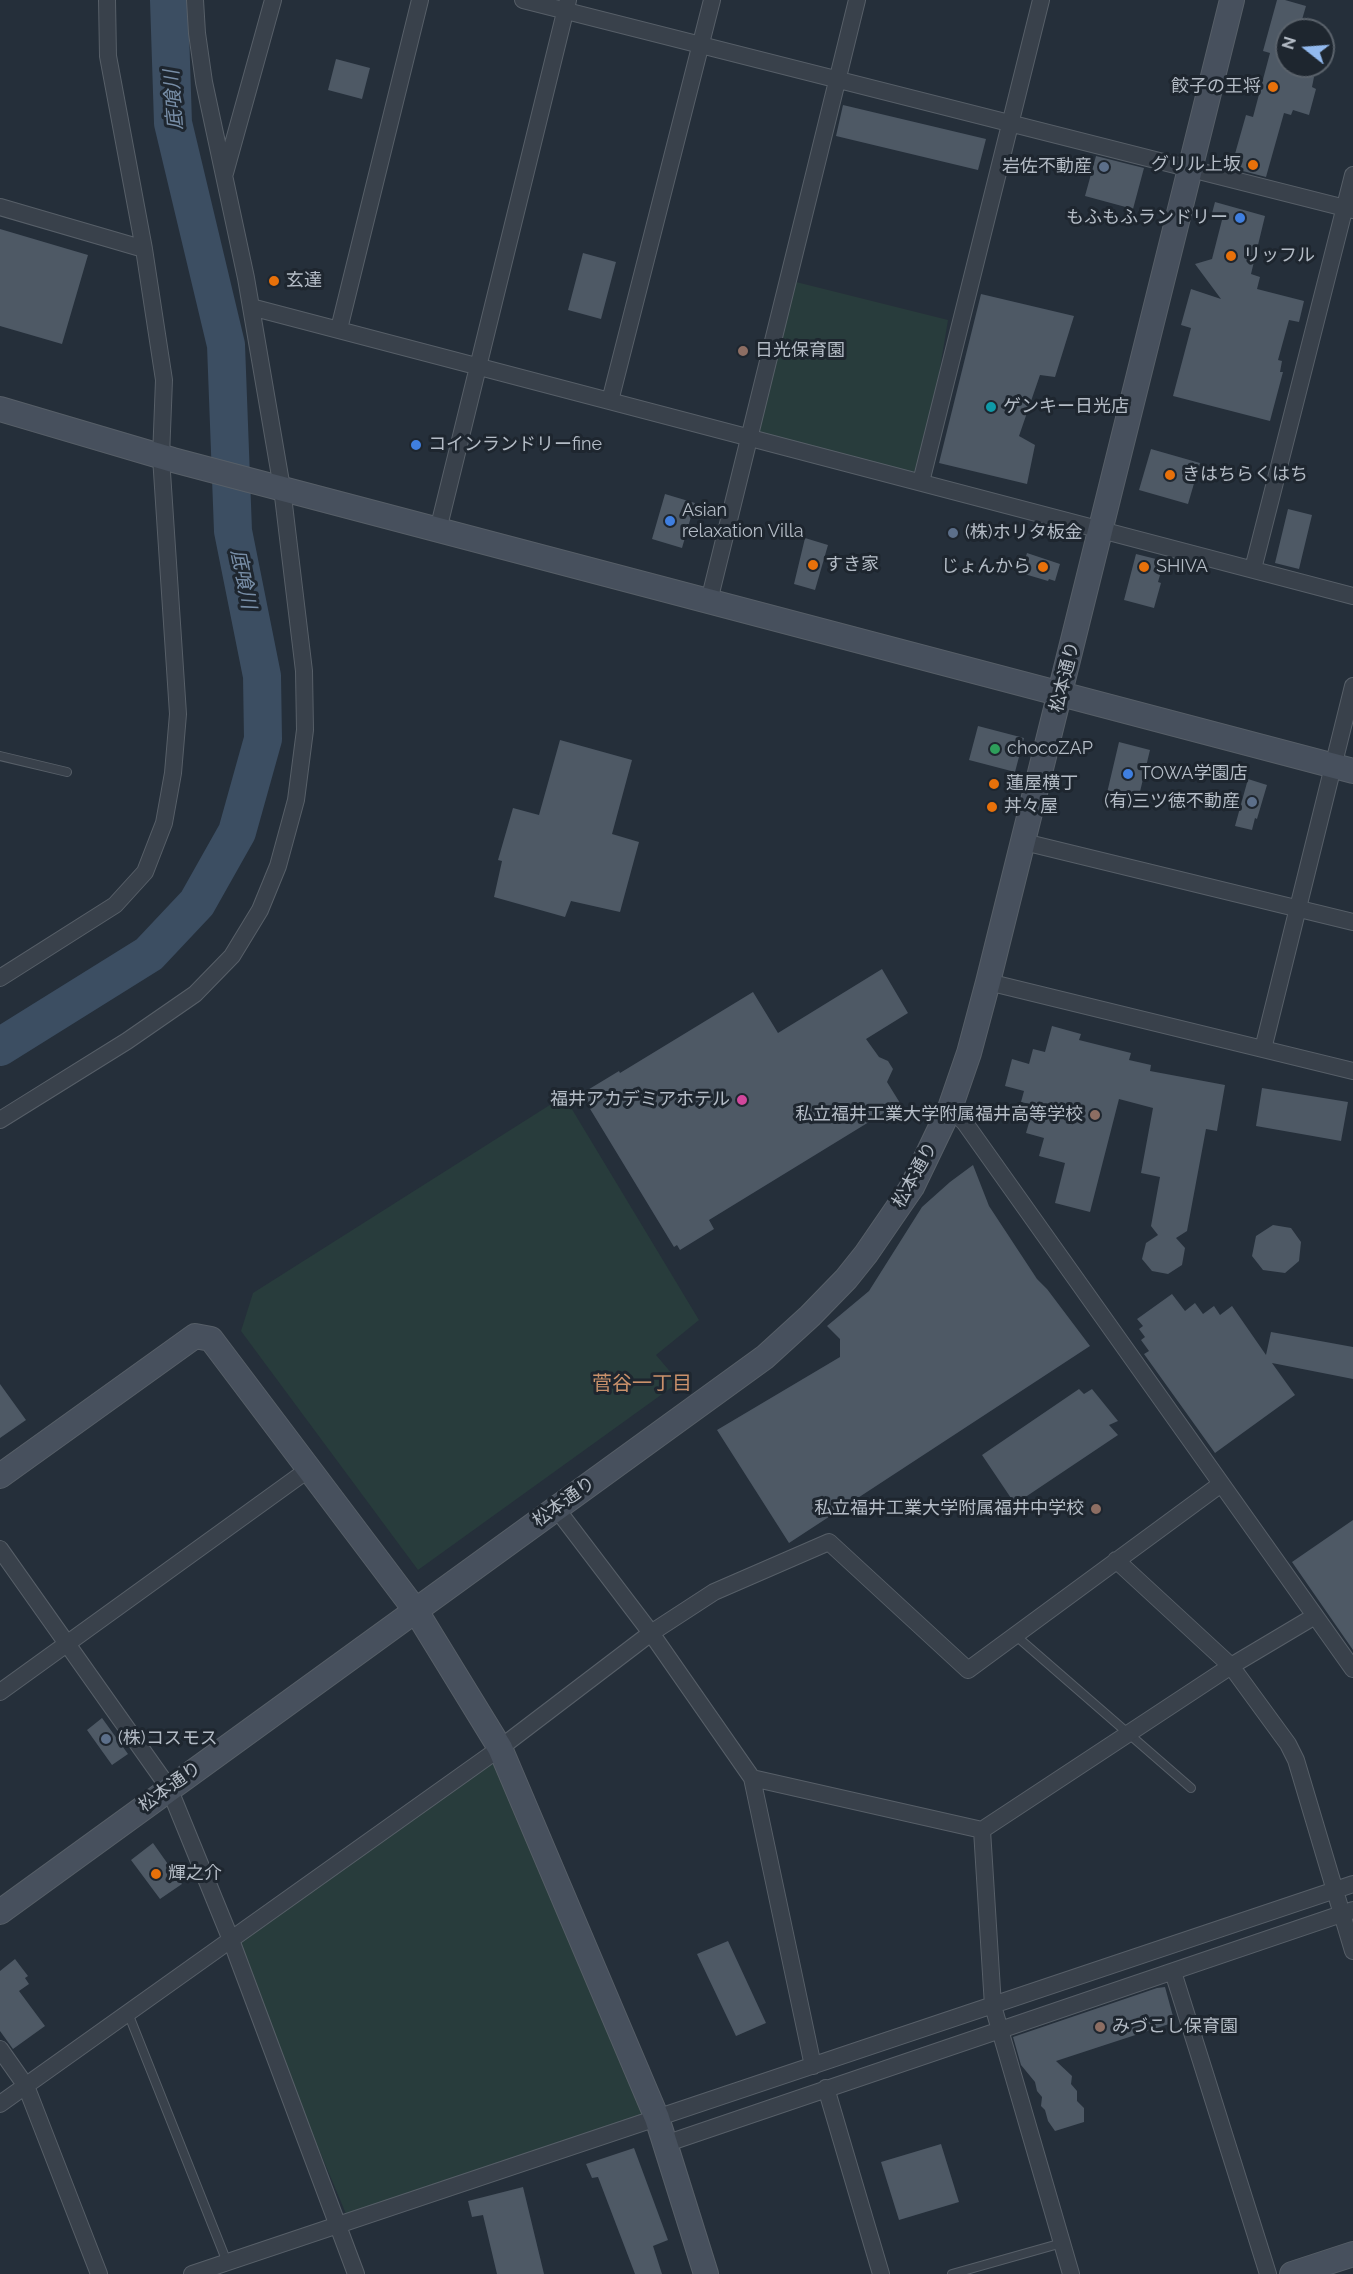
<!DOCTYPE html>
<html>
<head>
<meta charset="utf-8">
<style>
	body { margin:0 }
	#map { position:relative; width:1353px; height:2274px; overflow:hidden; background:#252f3a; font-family:Raleway,sans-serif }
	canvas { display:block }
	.north { position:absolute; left:1275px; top:18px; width:60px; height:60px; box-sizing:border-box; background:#1e262f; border:2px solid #5a626b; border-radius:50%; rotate:287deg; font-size:16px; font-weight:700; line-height:24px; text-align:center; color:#b4bcc6 }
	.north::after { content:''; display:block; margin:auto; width:21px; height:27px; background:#92b9ee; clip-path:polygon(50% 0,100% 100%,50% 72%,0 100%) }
</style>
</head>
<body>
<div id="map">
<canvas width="1353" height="2274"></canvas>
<div class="north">N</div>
</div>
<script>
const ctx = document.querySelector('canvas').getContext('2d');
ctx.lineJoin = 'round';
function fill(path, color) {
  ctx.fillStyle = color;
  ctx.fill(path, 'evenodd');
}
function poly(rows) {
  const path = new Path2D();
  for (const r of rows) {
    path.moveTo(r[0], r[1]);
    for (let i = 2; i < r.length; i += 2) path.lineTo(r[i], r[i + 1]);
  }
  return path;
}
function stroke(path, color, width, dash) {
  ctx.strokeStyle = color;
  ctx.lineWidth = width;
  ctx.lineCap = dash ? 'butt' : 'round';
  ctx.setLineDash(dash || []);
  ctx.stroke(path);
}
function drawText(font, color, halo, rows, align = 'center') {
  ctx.font = font + ' Raleway,"Noto Sans JP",sans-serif';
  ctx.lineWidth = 6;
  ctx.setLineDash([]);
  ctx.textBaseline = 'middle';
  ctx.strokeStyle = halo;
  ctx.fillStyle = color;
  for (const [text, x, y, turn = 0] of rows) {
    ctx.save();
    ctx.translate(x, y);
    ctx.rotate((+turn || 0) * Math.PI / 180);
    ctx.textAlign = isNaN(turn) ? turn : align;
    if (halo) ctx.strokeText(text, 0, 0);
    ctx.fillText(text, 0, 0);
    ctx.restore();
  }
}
fill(poly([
	[788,280,948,320,921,482,750,437],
	[564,1096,699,1320,656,1355,679,1382,418,1570,241,1331,253,1293],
	[500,1748,647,2121,349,2221,231,1940]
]), '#283c3c');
stroke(poly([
	[0,1047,149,954,197,903,237,832,263,739,262,676,233,531,226,345,173,123,169,0]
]), '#3c4e62', 38);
fill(poly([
	[1277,0,1285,0,1306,6,1299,30,1287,30,1287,66,1310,69,1308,75,1314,77,1312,87,1316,89,1309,115,1293,110,1291,115,1284,113,1266,177,1231,168,1246,115,1253,117,1270,53,1263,51],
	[336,59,370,68,362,99,328,90],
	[843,105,986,139,978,170,836,136],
	[1096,156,1144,168,1133,209,1085,196],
	[1215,202,1265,216,1251,274,1260,277,1257,289,1304,301,1299,322,1289,320,1278,360,1282,361,1280,372,1283,372,1270,421,1173,396,1191,328,1181,325,1191,289,1221,299,1195,264,1212,259,1222,220,1211,217],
	[0,229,88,255,62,344,0,326],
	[583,253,616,262,601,319,568,310],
	[981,294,1074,316,1055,377,1040,375,1019,436,1035,445,1027,484,939,463],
	[1151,449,1200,463,1188,504,1139,490],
	[665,494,695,503,682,548,652,539],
	[1288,509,1312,515,1299,569,1275,563],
	[805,538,828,545,815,590,794,584],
	[1027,553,1060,564,1055,581,1049,579,1048,581,1021,573],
	[1136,554,1164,561,1158,582,1161,583,1154,608,1124,600],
	[978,726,1024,738,1015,772,969,760],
	[560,740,632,760,612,834,639,842,620,912,571,901,565,917,494,897,502,861,498,860,513,808,539,815],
	[1119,742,1150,750,1138,800,1107,793],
	[1248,779,1267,785,1257,819,1255,818,1252,830,1235,826],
	[882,969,908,1013,866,1039,879,1057,888,1061,893,1069,887,1082,900,1103,709,1220,714,1229,680,1250,677,1245,674,1247,581,1094,619,1071,620,1073,753,992,778,1033],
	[1052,1026,1081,1034,1079,1040,1131,1053,1129,1060,1151,1065,1150,1071,1225,1085,1217,1131,1206,1129,1187,1231,1176,1238,1185,1248,1182,1265,1168,1274,1152,1271,1142,1259,1146,1243,1158,1235,1151,1226,1160,1177,1141,1173,1153,1108,1119,1099,1090,1212,1055,1203,1065,1163,1039,1156,1044,1138,1026,1133,1034,1105,1021,1102,1024,1091,1005,1086,1012,1059,1029,1064,1033,1049,1045,1052],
	[1262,1088,1348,1102,1341,1141,1256,1126],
	[973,1165,989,1206,1037,1279,1047,1289,1090,1346,789,1543,717,1430,840,1357,840,1339,827,1326,869,1291,922,1207,950,1182],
	[1273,1225,1291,1228,1301,1242,1299,1261,1285,1273,1263,1270,1252,1256,1256,1236],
	[1172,1294,1185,1311,1195,1303,1203,1314,1214,1306,1220,1315,1232,1306,1266,1355,1271,1332,1353,1347,1353,1379,1272,1363,1295,1395,1215,1453,1144,1354,1149,1351,1141,1340,1145,1337,1139,1329,1143,1326,1137,1319],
	[0,1384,26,1420,0,1438],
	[1079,1389,1084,1394,1092,1389,1118,1421,1109,1425,1118,1435,1015,1504,982,1455],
	[1353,1520,1353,1650,1292,1562],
	[102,1718,128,1754,112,1765,87,1730],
	[153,1843,182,1884,160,1899,131,1860],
	[728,1941,766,2023,736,2036,697,1954],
	[15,1959,28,1976,25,1978,29,1984,19,1991,45,2026,13,2049,0,2031,0,1971],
	[1165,1987,1174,2020,1168,2021,1169,2024,1056,2061,1072,2076,1071,2084,1077,2091,1077,2101,1084,2108,1084,2122,1055,2131,1048,2121,1045,2110,1041,2106,1042,2097,1037,2091,1035,2082,1021,2065,1013,2037,1157,1988],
	[941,2144,959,2202,899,2220,881,2162],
	[634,2148,668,2240,653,2246,662,2274,635,2274,598,2177,592,2178,586,2164],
	[523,2187,544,2274,497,2274,483,2215,472,2217,468,2201]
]), '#4e5965');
const lane = poly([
	[0,756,67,772],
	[1015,1635,1191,1788],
	[128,2013,227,2262],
	[952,2274,1062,2243]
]);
const street = poly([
	[523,0,1353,210],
	[225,173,273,0],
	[0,207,144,249],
	[251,307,1353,596],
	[339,329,420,0],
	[610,401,712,0],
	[921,482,1041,0],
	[438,530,568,0],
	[1253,569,1353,175],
	[709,601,857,0],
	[1024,842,1353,922],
	[0,978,115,905,145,872,164,823,173,773,178,714,161,457,164,380,144,249,108,56,107,0],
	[988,982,1353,1071],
	[1263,1049,1353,686],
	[950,1108,965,1123,1353,1669],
	[0,1120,127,1041,195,994,232,956,260,910,278,866,296,800,305,730,304,671,282,488,246,278,204,82,197,33,195,0],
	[556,1508,651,1633,752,1778,813,2066],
	[0,1549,169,1788,231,1940,356,2274],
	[1116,1560,1231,1666,1288,1744,1296,1760,1353,1951],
	[0,1692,309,1469],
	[752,1778,982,1830,1231,1666,1315,1616],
	[982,1830,993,2006,1071,2274],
	[1173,1972,1268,2274],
	[0,2049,26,2086,99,2274],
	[826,2088,881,2274],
	[0,2104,500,1748,651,1633,714,1592,829,1542,968,1670,1221,1484],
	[665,2144,1353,1910],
	[192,2274,1353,1884]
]);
const secondary = poly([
	[0,409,173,460,1353,771],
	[0,1476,195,1336,211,1339,416,1611,500,1748,657,2118,706,2274],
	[0,1912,765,1357,810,1316,846,1279,866,1254,912,1187,950,1108,969,1053,988,982,1232,0],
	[1292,2274,1353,2254]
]);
stroke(lane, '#575f68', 10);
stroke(street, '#575f68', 18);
stroke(secondary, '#575f68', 26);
stroke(lane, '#39414b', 8);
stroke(street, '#39414b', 16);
stroke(secondary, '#47505d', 24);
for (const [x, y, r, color] of [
	[1273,87,6,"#e8710a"],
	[1253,165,6,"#e8710a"],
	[1104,167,6,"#5c6f8a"],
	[1240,218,6,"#3f7fe0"],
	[1231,256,6,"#e8710a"],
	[274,281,6,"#e8710a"],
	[743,351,6,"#8d6e63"],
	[991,407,6,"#0f9aa8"],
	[416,445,6,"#3f7fe0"],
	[1170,475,6,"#e8710a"],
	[670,521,6,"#3f7fe0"],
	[953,533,6,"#5c6f8a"],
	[813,565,6,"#e8710a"],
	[1043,567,6,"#e8710a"],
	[1144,567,6,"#e8710a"],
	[995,749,6,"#2e9e5b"],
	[1128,774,6,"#3f7fe0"],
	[994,784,6,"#e8710a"],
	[1252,802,6,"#5c6f8a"],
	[992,807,6,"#e8710a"],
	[742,1100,6,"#d1479c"],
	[1095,1115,6,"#8d6e63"],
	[1096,1509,6,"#8d6e63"],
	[106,1739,6,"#5c6f8a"],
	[156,1874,6,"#e8710a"],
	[1100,2027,6,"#8d6e63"]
]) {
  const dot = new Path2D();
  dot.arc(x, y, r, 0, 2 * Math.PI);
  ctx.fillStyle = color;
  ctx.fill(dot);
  stroke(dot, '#1e262f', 2);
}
drawText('18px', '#b4bcc6', '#1e262f', [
	["餃子の王将",1261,87,"right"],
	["グリル上坂",1241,165,"right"],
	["岩佐不動産",1092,167,"right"],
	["もふもふランドリー",1228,218,"right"],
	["リッフル",1243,256],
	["玄達",286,281],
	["日光保育園",755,351],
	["ゲンキー日光店",1003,407],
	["コインランドリーfine",428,445],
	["きはちらくはち",1182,475],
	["Asian",682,511],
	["relaxation Villa",682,532],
	["(株)ホリタ板金",965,533],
	["すき家",825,565],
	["じょんから",1031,567,"right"],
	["SHIVA",1156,567],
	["chocoZAP",1007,749],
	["TOWA学園店",1140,774],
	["蓮屋横丁",1006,784],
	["(有)三ツ徳不動産",1240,802,"right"],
	["丼々屋",1004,807],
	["福井アカデミアホテル",730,1100,"right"],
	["私立福井工業大学附属福井高等学校",1083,1115,"right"],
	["私立福井工業大学附属福井中学校",1084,1509,"right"],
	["(株)コスモス",118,1739],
	["輝之介",168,1874],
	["みづこし保育園",1112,2027]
], 'left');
drawText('18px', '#b4bcc6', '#1e262f', [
	["松本通り",1065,677,-76],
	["松本通り",915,1175,-61],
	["松本通り",564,1502,-36],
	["松本通り",170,1787,-36]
]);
drawText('italic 20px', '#788ea7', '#1e262f', [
	["底喰川",174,100,-94],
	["底喰川",243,579,79]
]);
drawText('20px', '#ca916b', '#1e262f', [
	["菅谷一丁目",642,1384]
]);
</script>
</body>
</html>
